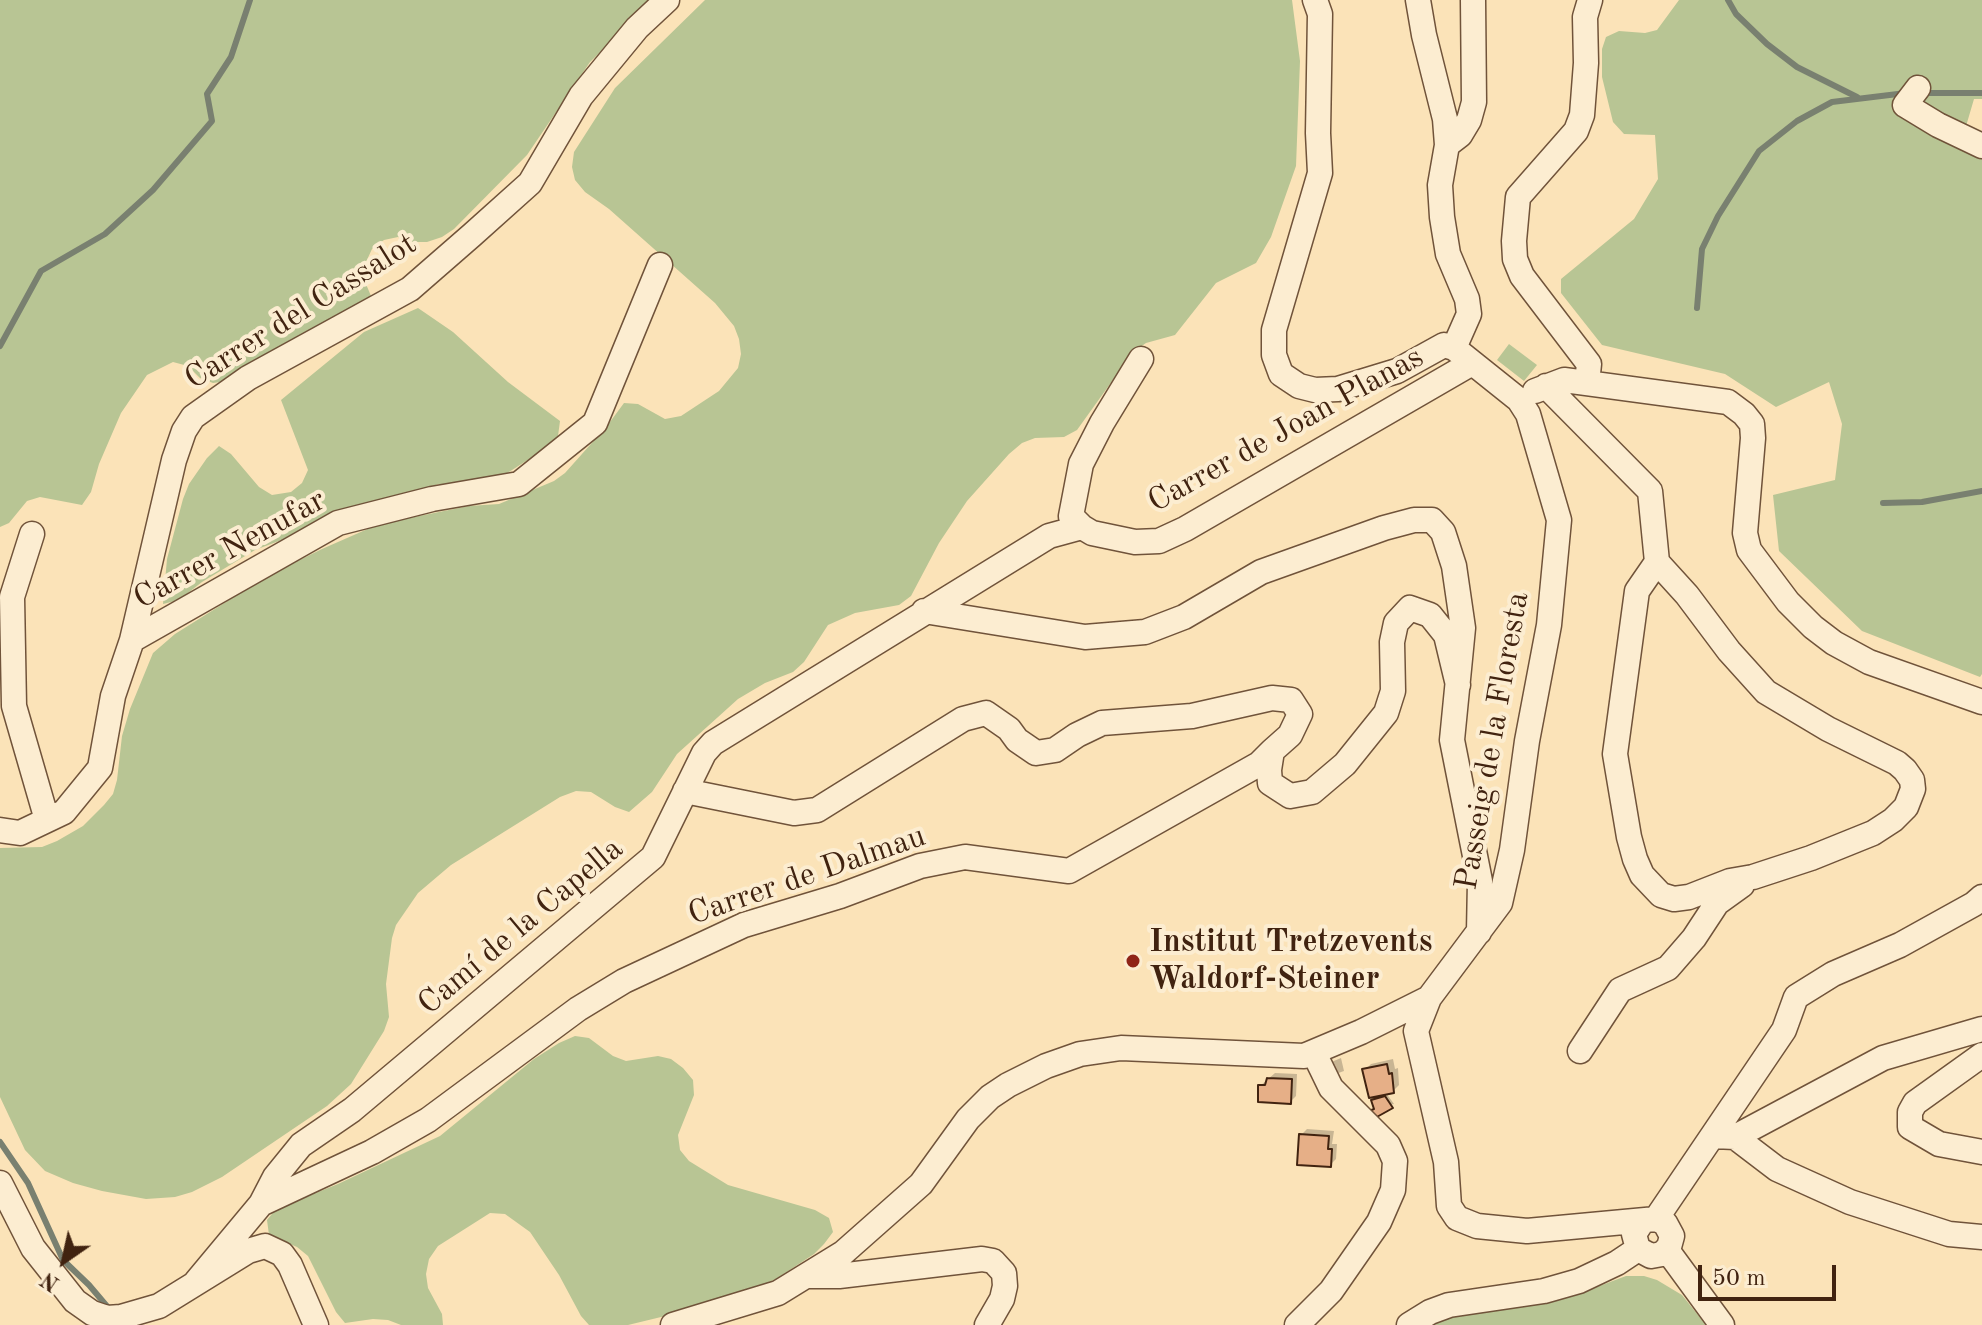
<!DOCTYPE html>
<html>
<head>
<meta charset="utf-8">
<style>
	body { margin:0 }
	#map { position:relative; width:1982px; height:1325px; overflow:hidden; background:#fbe3b8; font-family:"Old Standard TT",serif }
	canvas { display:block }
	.north { position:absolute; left:24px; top:1221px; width:80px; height:80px; -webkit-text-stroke:6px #fcedd1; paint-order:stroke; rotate:214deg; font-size:22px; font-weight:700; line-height:32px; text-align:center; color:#412310 }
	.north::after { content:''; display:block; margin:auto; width:28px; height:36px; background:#412310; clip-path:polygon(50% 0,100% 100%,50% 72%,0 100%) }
	.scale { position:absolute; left:1698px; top:1265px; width:138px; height:36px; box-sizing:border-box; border:4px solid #412310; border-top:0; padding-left:10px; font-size:24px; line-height:28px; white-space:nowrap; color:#412310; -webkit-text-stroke:6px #fcedd1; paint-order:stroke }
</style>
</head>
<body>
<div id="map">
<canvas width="1982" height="1325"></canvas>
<div class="north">N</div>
<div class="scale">50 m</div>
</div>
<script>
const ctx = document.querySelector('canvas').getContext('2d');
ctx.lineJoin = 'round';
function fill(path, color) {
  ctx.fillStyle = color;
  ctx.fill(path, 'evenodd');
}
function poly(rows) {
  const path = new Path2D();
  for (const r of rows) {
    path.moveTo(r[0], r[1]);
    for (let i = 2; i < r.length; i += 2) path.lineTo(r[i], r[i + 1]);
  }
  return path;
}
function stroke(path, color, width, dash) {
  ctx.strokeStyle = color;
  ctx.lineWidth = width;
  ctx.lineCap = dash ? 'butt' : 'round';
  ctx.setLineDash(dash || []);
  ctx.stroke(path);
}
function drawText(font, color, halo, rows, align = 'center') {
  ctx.font = font + ' "Old Standard TT",serif';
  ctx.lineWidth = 8;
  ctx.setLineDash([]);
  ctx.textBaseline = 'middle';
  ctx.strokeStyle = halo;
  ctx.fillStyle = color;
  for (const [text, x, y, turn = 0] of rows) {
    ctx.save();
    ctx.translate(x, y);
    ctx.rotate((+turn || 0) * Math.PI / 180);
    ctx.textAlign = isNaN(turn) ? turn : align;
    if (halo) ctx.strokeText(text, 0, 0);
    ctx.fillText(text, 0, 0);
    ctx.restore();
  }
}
fill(poly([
	[0,0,654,0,590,62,527,155,454,229,442,237,427,242,412,242,398,237,384,240,372,249,366,262,363,277,371,296,351,311,227,381,213,383,200,378,188,366,173,362,147,375,121,413,99,464,91,492,82,505,40,497,27,501,9,523,0,527],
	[705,0,1292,0,1300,61,1296,166,1271,237,1256,263,1216,283,1175,335,1146,343,1133,352,1077,430,1064,437,1035,438,1022,443,1009,454,967,501,939,543,911,596,899,605,855,613,828,625,804,662,793,672,765,683,738,699,677,754,652,792,629,812,615,807,591,792,576,791,560,797,451,865,418,893,396,925,392,938,386,984,389,1017,384,1031,351,1084,327,1106,222,1177,192,1192,175,1197,146,1199,102,1191,73,1183,45,1171,25,1150,0,1097,0,848,42,847,57,841,83,826,104,805,113,794,117,780,122,736,130,709,153,653,175,634,269,575,322,549,379,524,469,506,499,504,554,481,565,473,607,426,624,403,638,404,665,419,681,416,719,391,738,368,741,354,739,339,734,326,715,303,609,209,585,192,575,180,572,167,574,152,615,88],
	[1679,0,1982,0,1982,99,1974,99,1964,133,1982,137,1982,674,1980,677,1862,631,1779,551,1773,495,1835,480,1842,424,1829,382,1776,407,1725,374,1602,345,1561,293,1561,279,1634,219,1658,179,1655,135,1624,134,1613,122,1602,77,1602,49,1606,37,1619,31,1645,33,1657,30],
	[418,308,453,332,508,382,560,421,558,436,548,447,498,479,469,487,439,484,365,505,324,524,255,550,202,582,179,600,163,604,167,559,183,499,189,484,207,458,219,446,231,454,259,487,272,495,291,492,302,483,308,470,281,400,364,332],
	[1509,344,1537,365,1524,381,1497,360],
	[575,1036,589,1038,613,1056,626,1061,658,1056,671,1059,683,1068,693,1080,694,1095,678,1135,680,1150,689,1161,728,1185,815,1210,829,1218,833,1232,824,1244,814,1254,776,1279,723,1302,628,1325,589,1325,581,1316,559,1275,530,1232,505,1214,490,1213,438,1246,429,1259,426,1274,428,1288,442,1314,443,1325,401,1325,388,1320,373,1319,345,1323,336,1312,308,1256,297,1247,269,1235,267,1220,276,1209,338,1184,440,1136,534,1059,559,1043],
	[1626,1276,1644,1276,1657,1280,1682,1295,1706,1325,1430,1325,1445,1318,1528,1305,1578,1294]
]), '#b8c594');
fill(poly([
	[1341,1058,1344,1071,1333,1075,1329,1063],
	[1393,1059,1395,1069,1398,1068,1399,1085,1393,1091,1386,1093,1394,1104,1376,1108,1373,1100,1379,1094,1365,1070,1371,1064],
	[1275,1073,1297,1074,1296,1096,1290,1102,1260,1086],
	[1307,1129,1334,1131,1332,1144,1337,1144,1336,1159,1330,1165,1301,1135]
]), '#0003');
stroke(poly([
	[1728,0,1736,14,1767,44,1797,67,1857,97],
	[1922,93,1982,93],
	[1697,308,1702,249,1718,216,1759,151,1797,121,1832,102,1906,93],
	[0,346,41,271,105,234,153,190,212,121,207,94,231,57,250,0],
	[1883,503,1922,502,1982,491],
	[0,1142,28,1183,63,1260,89,1285,111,1311]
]), '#798070', 6);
const building = poly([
	[1387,1064,1389,1074,1392,1073,1394,1093,1369,1098,1362,1069,1387,1064],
	[1267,1078,1292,1079,1291,1104,1258,1102,1258,1085,1265,1085,1267,1078],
	[1385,1096,1393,1108,1375,1118,1369,1111,1374,1109,1371,1100,1385,1096],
	[1299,1134,1329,1136,1328,1149,1332,1149,1331,1167,1297,1165,1299,1134]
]);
fill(building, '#e6af87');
stroke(building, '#412310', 2);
const minor = poly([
	[1315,0,1320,14,1318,133,1320,173,1274,330,1274,355,1281,374,1299,386,1315,390,1338,389,1397,371,1444,345,1454,348,1519,400,1528,414,1559,520,1549,625,1527,741,1512,850,1500,903,1429,998,1416,1031,1446,1162,1449,1206,1457,1218,1477,1226,1527,1231,1656,1219,1665,1223,1672,1236,1669,1247,1662,1254,1651,1256,1638,1249,1634,1234,1642,1222],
	[1418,0,1424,35,1445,119,1447,145,1440,185,1442,217,1448,254,1467,299,1469,314,1454,348],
	[1918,88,1905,105,1938,125,1982,146],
	[1447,145,1460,135,1469,120,1474,102,1473,0],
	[1141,359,1102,423,1081,464,1071,516,1082,527,1092,533,1135,542,1159,541,1185,529,1472,363],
	[1587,383,1589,364,1522,276,1515,259,1514,241,1518,197,1576,131,1582,115,1586,63,1585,17,1590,0],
	[1546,386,1650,491,1657,562,1637,591,1615,754,1629,837,1635,859,1642,875,1661,895,1674,899,1689,897,1730,881,1753,877,1811,858,1873,833,1893,820,1906,807,1913,789,1912,780,1905,770,1897,763,1828,729,1766,692,1729,651,1687,595,1657,562],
	[1535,391,1564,380,1728,402,1744,414,1752,424,1753,438,1745,533,1749,550,1788,602,1813,627,1834,643,1869,662,1982,702],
	[32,534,12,597,14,706,47,820],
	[924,611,1085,637,1145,632,1184,617,1261,572,1384,528,1414,520,1432,520,1443,532,1454,566,1463,628,1452,740,1480,881,1479,932],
	[132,640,338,523,432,499,519,484,595,423,660,265],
	[685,791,794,813,817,810,963,719,986,713,1009,729,1017,740,1036,753,1055,750,1077,735,1102,723,1192,716,1272,698,1291,700,1300,714,1290,735,1272,751,1269,770,1270,783,1290,796,1312,792,1345,764,1386,713,1393,691,1392,642,1396,623,1410,608,1430,615,1446,635,1458,685],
	[0,830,20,833,64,812,100,768,113,696,132,640,174,460,184,431,193,417,248,378,410,289,472,235,530,183,581,96,637,28,667,0],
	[1580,1051,1620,990,1668,968,1694,938,1717,903,1742,885],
	[1982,1055,1915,1103,1910,1112,1910,1127,1939,1144,1982,1152],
	[1713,1136,1735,1137,1883,1058,1982,1029],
	[1735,1137,1777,1169,1850,1202,1949,1234,1982,1237],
	[0,1183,33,1248,75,1301,92,1313,107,1318,121,1317,159,1306,248,1251,265,1246,282,1254,290,1265,316,1325],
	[261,1204,275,1177,301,1145,352,1110,653,857,704,753,713,743,1049,536,1082,527],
	[1656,1219,1784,1030,1796,997,1833,974,1900,945,1974,904,1982,897],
	[1667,1250,1722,1325],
	[806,1276,839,1276,982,1259,993,1261,1004,1273,1005,1286,1002,1299,987,1325],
	[196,1282,261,1204,372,1152,428,1120,578,1009,624,981,744,925,840,896,920,866,965,857,1069,871,1259,764,1272,751],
	[673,1325,778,1293,843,1253,921,1184,968,1119,990,1097,1008,1085,1046,1066,1080,1054,1121,1048,1304,1056,1361,1032,1429,998],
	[1297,1325,1331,1291,1379,1222,1393,1190,1395,1161,1388,1145,1331,1088,1314,1053],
	[1409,1325,1430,1312,1449,1305,1544,1291,1579,1281,1617,1263,1638,1249]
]);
stroke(minor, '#70533a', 27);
stroke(minor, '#fcedd1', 24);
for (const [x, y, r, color] of [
	[1133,961,8,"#8f2418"]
]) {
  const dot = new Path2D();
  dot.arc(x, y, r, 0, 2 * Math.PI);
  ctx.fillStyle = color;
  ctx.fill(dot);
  stroke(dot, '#fcedd1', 3);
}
drawText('32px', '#412310', '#fcedd1', [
	["Carrer del Cassalot",301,312,-32],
	["Carrer de Joan Planas",1286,430,-29],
	["Carrer Nenufar",230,550,-29],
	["Passeig de la Floresta",1493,741,-80],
	["Carrer de Dalmau",807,876,-19],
	["Camí de la Capella",521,927,-40]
]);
drawText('bold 32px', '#412310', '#fcedd1', [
	["Institut Tretzevents",1149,943],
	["Waldorf-Steiner",1149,980]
], 'left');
</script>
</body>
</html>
